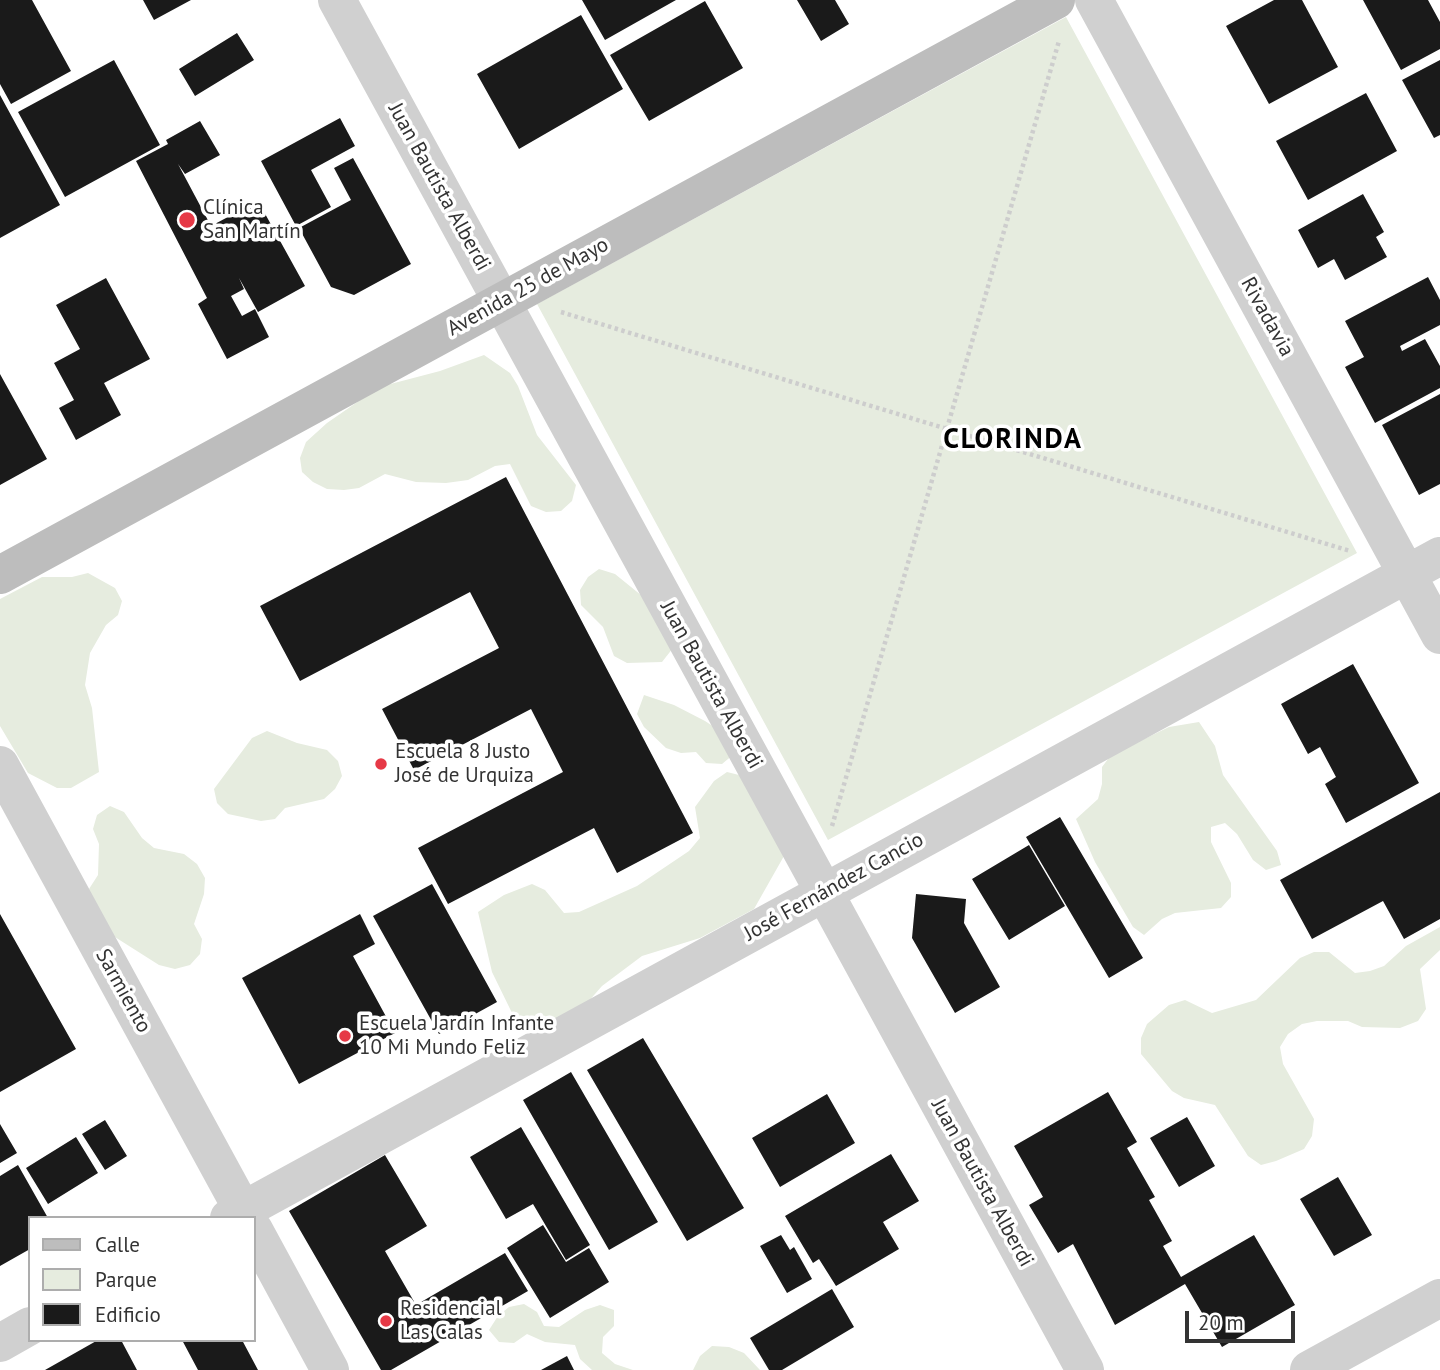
<!DOCTYPE html>
<html>
<head>
<meta charset="utf-8">
<style>
	body { margin:0 }
	#map { position:relative; width:1440px; height:1370px; overflow:hidden; background:#fff; font-family:"PT Sans",sans-serif }
	canvas { display:block }
	.legend { position:absolute; left:28px; top:1216px; width:228px; height:126px; box-sizing:border-box; background:#fff; border:2px solid #adadad; margin:0; padding:9px 12px; list-style:none; font-size:21px; color:#333 }
	.legend li { display:flex; align-items:center; gap:14px; height:35px }
	.legend b { width:35px; border:2px solid #adadad }
	.scale { position:absolute; left:1185px; top:1311px; width:110px; height:32px; box-sizing:border-box; border:4px solid #333; border-top:0; padding-left:9px; font-size:21px; line-height:24px; white-space:nowrap; color:#333; -webkit-text-stroke:5px #fff; paint-order:stroke }
</style>
</head>
<body>
<div id="map">
<canvas width="1440" height="1370"></canvas>
<ul class="legend">
<li><b style="height:9px;background:#bdbdbd"></b>Calle</li>
<li><b style="height:19px;background:#e6ecdf"></b>Parque</li>
<li><b style="height:19px;background:#1a1a1a"></b>Edificio</li>
</ul>
<div class="scale">20 m</div>
</div>
<script>
const ctx = document.querySelector('canvas').getContext('2d');
ctx.lineJoin = 'round';
function fill(path, color) {
  ctx.fillStyle = color;
  ctx.fill(path, 'evenodd');
}
function poly(rows) {
  const path = new Path2D();
  for (const r of rows) {
    path.moveTo(r[0], r[1]);
    for (let i = 2; i < r.length; i += 2) path.lineTo(r[i], r[i + 1]);
  }
  return path;
}
function stroke(path, color, width, dash) {
  ctx.strokeStyle = color;
  ctx.lineWidth = width;
  ctx.lineCap = dash ? 'butt' : 'round';
  ctx.setLineDash(dash || []);
  ctx.stroke(path);
}
function drawText(font, color, halo, rows, align = 'center') {
  ctx.font = font + ' "PT Sans",sans-serif';
  ctx.lineWidth = 7;
  ctx.setLineDash([]);
  ctx.textBaseline = 'middle';
  ctx.strokeStyle = halo;
  ctx.fillStyle = color;
  for (const [text, x, y, turn = 0] of rows) {
    ctx.save();
    ctx.translate(x, y);
    ctx.rotate((+turn || 0) * Math.PI / 180);
    ctx.textAlign = isNaN(turn) ? turn : align;
    if (halo) ctx.strokeText(text, 0, 0);
    ctx.fillText(text, 0, 0);
    ctx.restore();
  }
}
fill(poly([
	[1066,17,1357,553,828,840,537,304],
	[484,355,510,373,518,386,537,435,576,485,572,501,561,511,546,512,531,506,510,464,495,466,468,480,446,483,416,482,385,474,359,488,344,490,327,489,313,482,302,472,300,458,306,442,327,423,379,387,440,371],
	[599,569,615,574,652,604,673,648,662,662,627,663,614,656,603,627,581,605,580,590,588,577],
	[88,573,115,588,122,601,118,615,106,625,90,653,85,685,92,708,99,772,71,788,57,788,28,773,0,726,0,599,42,577,72,577],
	[644,695,674,705,705,721,731,738,734,754,722,764,706,763,696,752,681,753,666,748,644,727,637,714],
	[1199,722,1215,746,1223,775,1277,851,1281,865,1266,870,1253,860,1237,834,1225,823,1211,827,1211,842,1231,883,1231,897,1221,908,1175,913,1162,919,1144,935,1133,927,1095,862,1076,819,1098,799,1102,784,1102,767,1111,755,1169,727],
	[267,731,297,743,327,750,338,761,342,776,335,789,324,799,285,808,275,819,261,821,228,814,217,803,214,789,252,738],
	[727,772,743,776,784,856,754,909,700,938,642,956,602,986,581,1010,541,1029,525,1027,513,1015,492,972,478,912,504,895,532,884,545,890,564,913,579,912,637,886,689,851,700,838,695,807,714,781],
	[110,806,124,812,142,838,154,848,184,854,197,864,205,878,204,894,194,924,202,939,200,954,190,965,175,969,159,965,107,932,89,889,98,875,99,844,93,829,97,815],
	[1440,927,1440,950,1420,969,1426,1009,1418,1021,1400,1028,1362,1027,1348,1021,1317,1021,1302,1024,1288,1034,1280,1047,1283,1064,1314,1119,1312,1136,1304,1149,1276,1161,1261,1165,1248,1156,1215,1105,1184,1098,1172,1091,1141,1054,1141,1038,1147,1024,1169,1005,1185,1000,1212,1013,1256,1000,1300,958,1314,952,1329,952,1355,973,1370,971,1384,966,1406,946],
	[524,1304,537,1312,544,1326,559,1327,585,1310,600,1305,614,1310,614,1326,603,1337,602,1353,615,1364,633,1370,592,1370,580,1359,575,1345,545,1342,527,1334,514,1343,499,1342,489,1330,498,1316,509,1307],
	[712,1346,729,1347,744,1353,760,1370,693,1370,700,1356]
]), '#e6ecdf');
fill(poly([
	[0,0,32,0,71,71,11,104,0,84],
	[143,0,191,0,154,20],
	[582,0,676,0,605,40],
	[797,0,835,0,849,24,821,41],
	[1274,0,1302,0,1338,67,1269,104,1226,26],
	[1363,0,1428,0,1440,22,1440,49,1401,70],
	[705,1,743,68,649,121,610,55],
	[581,15,623,89,519,149,477,74],
	[237,33,254,60,195,96,179,69],
	[114,60,160,145,65,197,18,112],
	[1440,60,1440,135,1434,138,1402,80],
	[1366,93,1397,151,1308,200,1276,141],
	[0,95,60,205,0,238],
	[340,118,355,146,311,170,331,207,296,226,261,161],
	[200,121,220,155,185,174,178,164,211,226,258,201,305,286,258,312,239,278,244,289,231,296,242,316,255,309,269,337,227,359,198,304,207,298,136,161,168,144,166,140],
	[353,158,411,264,354,295,331,287,299,228,351,200,334,168],
	[1363,194,1384,232,1376,237,1387,257,1345,280,1334,259,1318,268,1298,230],
	[1428,277,1440,300,1440,325,1400,346,1402,351,1425,339,1440,366,1440,388,1375,423,1345,367,1364,357,1345,321],
	[106,278,150,359,104,383,121,415,76,440,59,408,74,400,54,363,80,349,56,305],
	[0,374,47,459,0,485],
	[1440,394,1440,484,1419,495,1382,425],
	[506,477,693,833,617,873,594,828,448,904,418,848,563,772,531,709,414,770,382,709,499,648,470,592,300,681,260,606],
	[1353,664,1419,783,1346,823,1325,784,1336,777,1320,747,1308,754,1281,704],
	[1440,792,1440,919,1404,939,1383,901,1312,939,1280,880],
	[1060,817,1143,958,1109,978,1026,837],
	[1029,845,1065,906,1009,940,972,879],
	[432,884,497,1002,439,1034,373,916],
	[916,894,966,899,964,923,1000,987,955,1013,912,938],
	[0,914,76,1049,0,1092],
	[360,914,375,944,353,956,395,1033,299,1084,242,978],
	[643,1038,744,1208,687,1241,587,1070],
	[571,1072,658,1222,609,1250,523,1100],
	[1108,1092,1137,1142,1127,1148,1155,1197,1149,1200,1172,1241,1163,1246,1181,1277,1254,1235,1295,1305,1222,1347,1185,1284,1115,1325,1073,1244,1058,1253,1029,1205,1043,1197,1014,1146],
	[827,1094,855,1143,780,1187,752,1138],
	[1187,1117,1215,1166,1179,1187,1150,1138],
	[105,1120,127,1156,105,1170,82,1134],
	[0,1124,17,1153,0,1163],
	[521,1127,590,1245,566,1260,533,1204,506,1219,470,1157],
	[76,1137,98,1173,48,1204,26,1168],
	[891,1154,919,1201,883,1222,899,1249,836,1286,819,1259,813,1263,785,1216],
	[385,1155,427,1226,385,1251,416,1305,505,1253,528,1291,391,1370,381,1370,289,1211],
	[18,1165,48,1218,30,1218,30,1249,0,1266,0,1176],
	[1338,1177,1372,1235,1334,1256,1300,1199],
	[543,1225,566,1262,589,1248,609,1282,550,1318,507,1248],
	[781,1235,790,1250,794,1247,812,1279,787,1293,760,1246],
	[832,1289,854,1327,782,1370,769,1370,750,1338],
	[98,1340,121,1340,137,1370,45,1370],
	[182,1340,242,1340,258,1370,198,1370],
	[567,1356,574,1370,541,1370]
]), '#1a1a1a');
stroke(poly([
	[561,312,1350,551],
	[832,826,1059,41]
]), '#cdcdcd', 4.5, [3.5, 3.5]);
stroke(poly([
	[337,0,1085,1370],
	[1094,0,1440,635],
	[0,765,247,1218],
	[229,1218,1440,556],
	[254,1230,330,1370],
	[0,1343,30,1326],
	[1309,1370,1440,1298]
]), '#d0d0d0', 38);
stroke(poly([
	[0,575,1056,0]
]), '#bdbdbd', 38);
for (const [x, y, r, color] of [
	[187,220,9,"#e63946"],
	[381,764,7,"#e63946"],
	[345,1036,7,"#e63946"],
	[386,1321,7,"#e63946"]
]) {
  const dot = new Path2D();
  dot.arc(x, y, r, 0, 2 * Math.PI);
  ctx.fillStyle = color;
  ctx.fill(dot);
  stroke(dot, '#fff', 2.5);
}
drawText('21px', '#333', '#fff', [
	["Juan Bautista Alberdi",439,187,61],
	["Avenida 25 de Mayo",528,287,-29],
	["Rivadavia",1267,317,61],
	["Juan Bautista Alberdi",711,685,61],
	["José Fernández Cancio",834,887,-29],
	["Sarmiento",123,991,61],
	["Juan Bautista Alberdi",982,1183,61]
]);
drawText('21px', '#333', '#fff', [
	["Clínica",203,208],
	["San Martín",203,232],
	["Escuela 8 Justo",395,752],
	["José de Urquiza",395,776],
	["Escuela Jardín Infante",359,1024],
	["10 Mi Mundo Feliz",359,1048],
	["Residencial",400,1309],
	["Las Calas",400,1333]
], 'left');
ctx.letterSpacing = '2px';
drawText('bold 28px', '#000', '#fff', [
	["CLORINDA",1013,440]
]);
ctx.letterSpacing = '0px';
</script>
</body>
</html>
